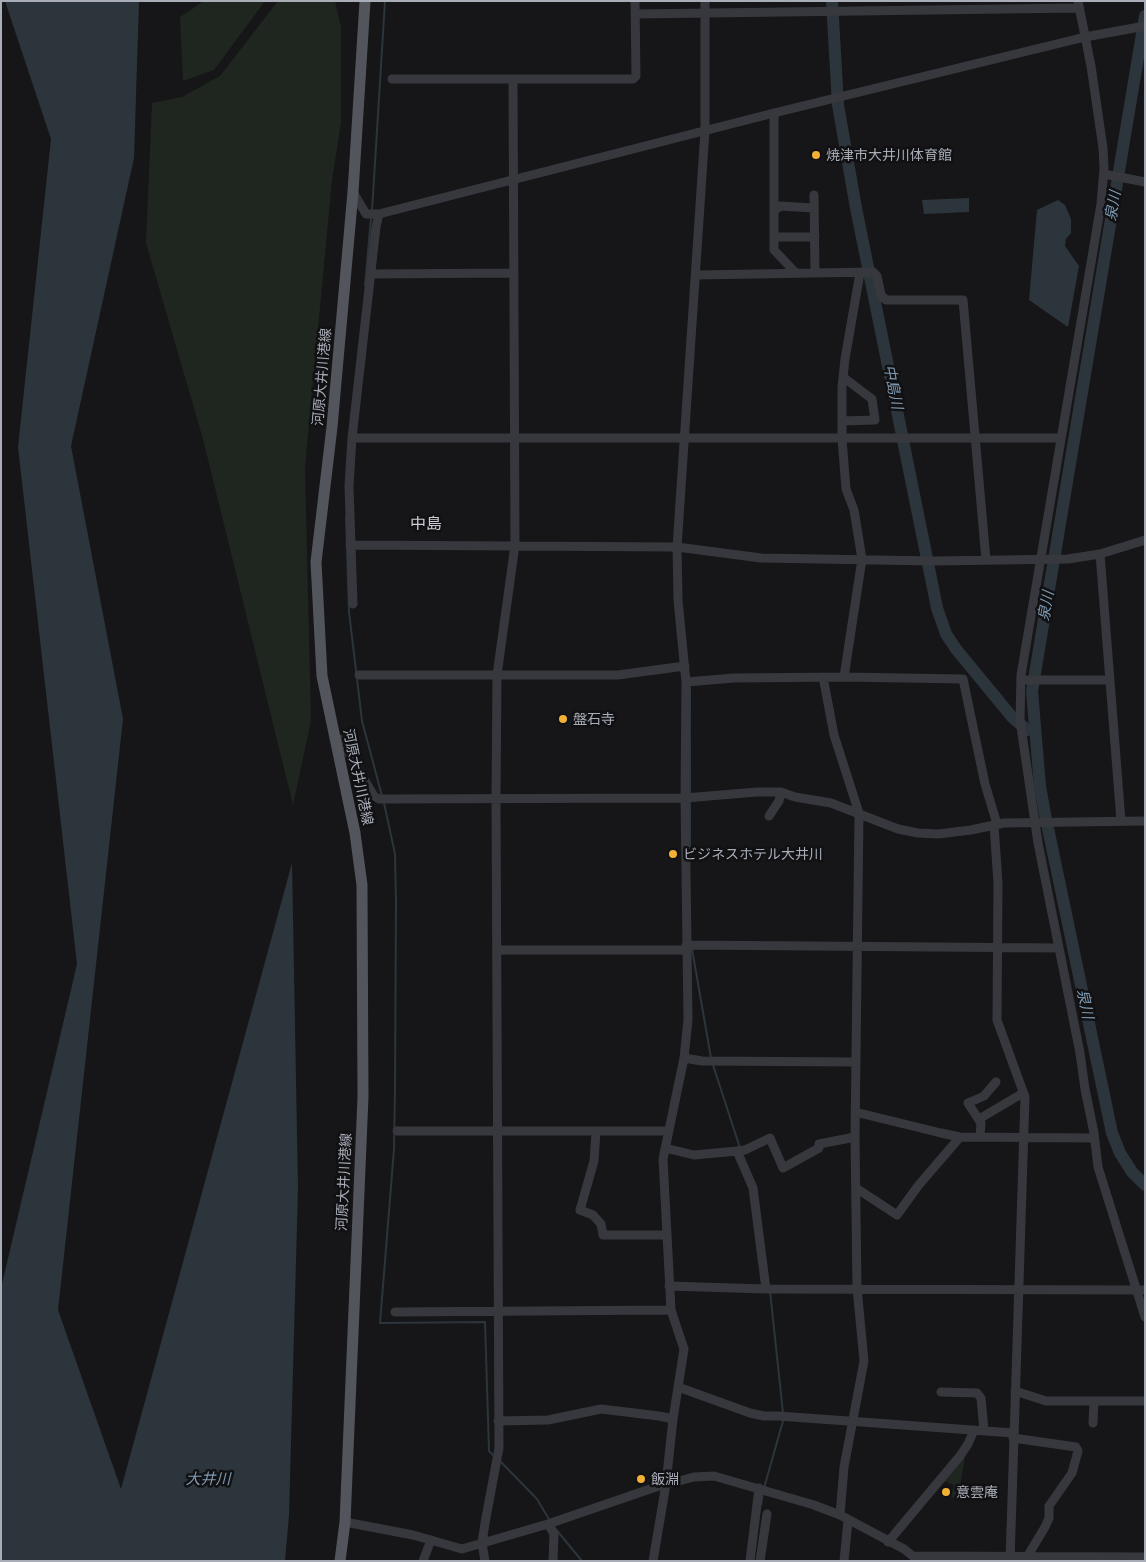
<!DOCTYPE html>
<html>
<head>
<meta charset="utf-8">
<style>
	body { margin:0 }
	#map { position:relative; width:1146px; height:1562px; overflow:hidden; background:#161618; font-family:Lato,sans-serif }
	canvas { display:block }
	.frame { position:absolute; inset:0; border:2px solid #a8adb8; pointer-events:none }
</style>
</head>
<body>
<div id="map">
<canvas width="1146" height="1562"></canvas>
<div class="frame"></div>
</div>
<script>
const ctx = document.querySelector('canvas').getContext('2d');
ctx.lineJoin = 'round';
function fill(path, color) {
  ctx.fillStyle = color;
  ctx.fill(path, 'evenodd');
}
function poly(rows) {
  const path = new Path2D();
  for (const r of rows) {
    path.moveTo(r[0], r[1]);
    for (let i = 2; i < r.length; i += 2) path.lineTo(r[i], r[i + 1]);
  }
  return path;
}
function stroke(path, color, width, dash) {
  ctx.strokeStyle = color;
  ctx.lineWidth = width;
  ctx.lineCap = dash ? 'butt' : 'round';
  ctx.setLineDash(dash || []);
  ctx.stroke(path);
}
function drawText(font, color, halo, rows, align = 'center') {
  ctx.font = font + ' Lato,"Noto Sans JP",sans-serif';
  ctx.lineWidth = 5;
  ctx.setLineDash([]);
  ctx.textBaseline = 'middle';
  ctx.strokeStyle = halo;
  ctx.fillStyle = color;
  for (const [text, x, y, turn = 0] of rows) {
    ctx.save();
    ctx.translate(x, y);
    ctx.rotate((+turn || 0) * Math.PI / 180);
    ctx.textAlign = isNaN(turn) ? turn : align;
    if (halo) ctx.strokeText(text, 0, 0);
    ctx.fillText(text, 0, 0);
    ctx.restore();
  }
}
fill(poly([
	[204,1,265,1,214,70,183,81,180,17],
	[278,1,335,1,341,27,341,123,332,180,305,467,311,721,293,805,203,439,146,243,152,103,182,97,220,76],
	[965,1456,958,1499,951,1497,954,1485,943,1481]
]), '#1e261f');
fill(poly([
	[5,1,139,1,134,158,71,446,123,719,58,1310,121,1489,292,863,298,1188,289,1515,285,1561,1,1561,2,1284,77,964,18,447,51,139],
	[969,198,969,212,924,214,922,200],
	[1058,200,1065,205,1071,219,1071,233,1066,239,1065,246,1079,266,1068,327,1029,300,1037,210]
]), '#2c353c');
stroke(poly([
	[372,211,385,1],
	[365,286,371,218],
	[346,517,349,612,362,721,382,796],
	[690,794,690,687],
	[690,802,690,857],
	[384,803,395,854,396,902,395,1089,394,1149,380,1323,485,1322,489,1451,493,1455],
	[692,949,711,1058],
	[713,1065,740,1148],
	[770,1291,783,1413],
	[499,1460,537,1499,550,1521],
	[764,1488,783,1421],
	[761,1505,763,1493],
	[554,1527,582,1561]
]), '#2c353c', 2);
stroke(poly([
	[832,1,838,105,856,208,937,608,946,634,956,649,1012,717,1027,730],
	[1145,16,1032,691,1040,786,1045,814,1112,1133,1120,1153,1132,1172,1145,1185]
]), '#2c353c', 12);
stroke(poly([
	[1078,1,1091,66,1103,148,1104,168,1101,204,1021,675,1020,720,1038,843,1080,1053,1085,1089,1094,1133,1098,1167,1145,1317],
	[635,14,1079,8],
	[392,79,633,79,636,76,635,1],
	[774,113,774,250,796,273],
	[1104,174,1145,182],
	[353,192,366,214,379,214,774,113,1085,37,1145,26],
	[814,195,815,273],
	[774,211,780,206,814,208],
	[774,237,815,237],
	[371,274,514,273],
	[696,275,873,272,877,276,881,295,886,300,963,300,986,560],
	[842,421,875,420,872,399,843,377],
	[352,438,1061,438],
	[350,545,677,547,761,558,935,561,1068,559,1100,554,1145,540],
	[1100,554,1121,821],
	[353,604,349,486,352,438,376,227,379,214],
	[359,675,618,675,685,666],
	[823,677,834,735,859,813,855,1137,857,1288,864,1361,844,1467,840,1515],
	[844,677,963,679,985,784,997,824],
	[1021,680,1110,680],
	[686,682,734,678,844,677,862,559,854,510,846,489,842,439,842,387,845,359,860,273],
	[334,735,342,742,374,796,379,799,685,798,757,792,781,792,795,797,831,803,898,829,918,833,938,834,971,830,1004,823,1145,821],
	[769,816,779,801,781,792],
	[994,825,998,883,997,1020,1025,1097,1010,1561],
	[686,945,1059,948],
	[497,950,687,950],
	[684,1058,702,1061,856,1062],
	[855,1112,941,1133,960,1137,1094,1138],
	[979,1119,1023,1093],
	[397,1131,669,1131],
	[596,1132,594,1161,580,1210,593,1215,601,1224,603,1235,667,1235],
	[980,1137,981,1123,968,1103,984,1096,996,1082],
	[665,1148,694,1155,737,1151,753,1188,766,1289],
	[737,1151,745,1150,770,1138,783,1168,819,1148,819,1144,855,1137],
	[856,1188,897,1215,918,1186,960,1137],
	[669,1286,766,1289,1145,1290],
	[395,1312,671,1310],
	[678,1387,750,1413,764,1416,779,1416,1013,1433],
	[1015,1391,1046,1401,1145,1401],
	[941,1392,977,1393,981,1398,984,1431],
	[498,1421,548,1420,601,1409,659,1416,673,1419],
	[1093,1423,1094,1401],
	[1013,1438,1076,1447,1078,1451,1072,1473,1049,1506,1049,1518,1045,1527,1027,1557],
	[345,1522,413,1535,462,1549,548,1524,656,1487,694,1477,714,1476,814,1505,840,1515,904,1549,919,1561],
	[548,1524,554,1534,553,1561],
	[888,1542,960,1456,968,1444,974,1430],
	[914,1556,1145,1557],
	[423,1561,431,1540],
	[485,1561,482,1543,485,1523,499,1448,496,798,497,675,515,545,513,79],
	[653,1561,666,1484,673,1419,684,1349,671,1310,663,1159,684,1058,688,1020,685,798,686,682,678,600,677,547,705,131,705,1],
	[750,1561,759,1488],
	[760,1561,767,1514],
	[844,1561,848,1521]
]), '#37383d', 9);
stroke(poly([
	[340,1561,345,1522,363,1097,362,885,355,833,322,676,316,562,332,427,353,192,365,1]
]), '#53555c', 11);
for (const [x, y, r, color] of [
	[816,155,5,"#f2b134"],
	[563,719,5,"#f2b134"],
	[673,854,5,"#f2b134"],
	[641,1479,5,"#f2b134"],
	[946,1492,5,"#f2b134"]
]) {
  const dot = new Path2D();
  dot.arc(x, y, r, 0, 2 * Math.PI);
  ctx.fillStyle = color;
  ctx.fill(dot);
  stroke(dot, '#111113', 2);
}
drawText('14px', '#a8adb8', '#111113', [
	["焼津市大井川体育館",826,155],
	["盤石寺",573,719],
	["ビジネスホテル大井川",683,854],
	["飯淵",651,1479],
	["意雲庵",956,1492]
], 'left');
drawText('14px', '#a8adb8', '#111113', [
	["河原大井川港線",322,377,-85],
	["河原大井川港線",358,777,78],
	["河原大井川港線",344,1182,-87]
]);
drawText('italic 15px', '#7f9bb3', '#111113', [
	["泉川",1113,206,-80],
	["中島川",893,387,79],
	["泉川",1046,606,-80],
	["泉川",1085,1004,78],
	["大井川",208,1479]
]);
drawText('16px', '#c9ccd4', '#111113', [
	["中島",426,524]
]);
</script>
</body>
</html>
